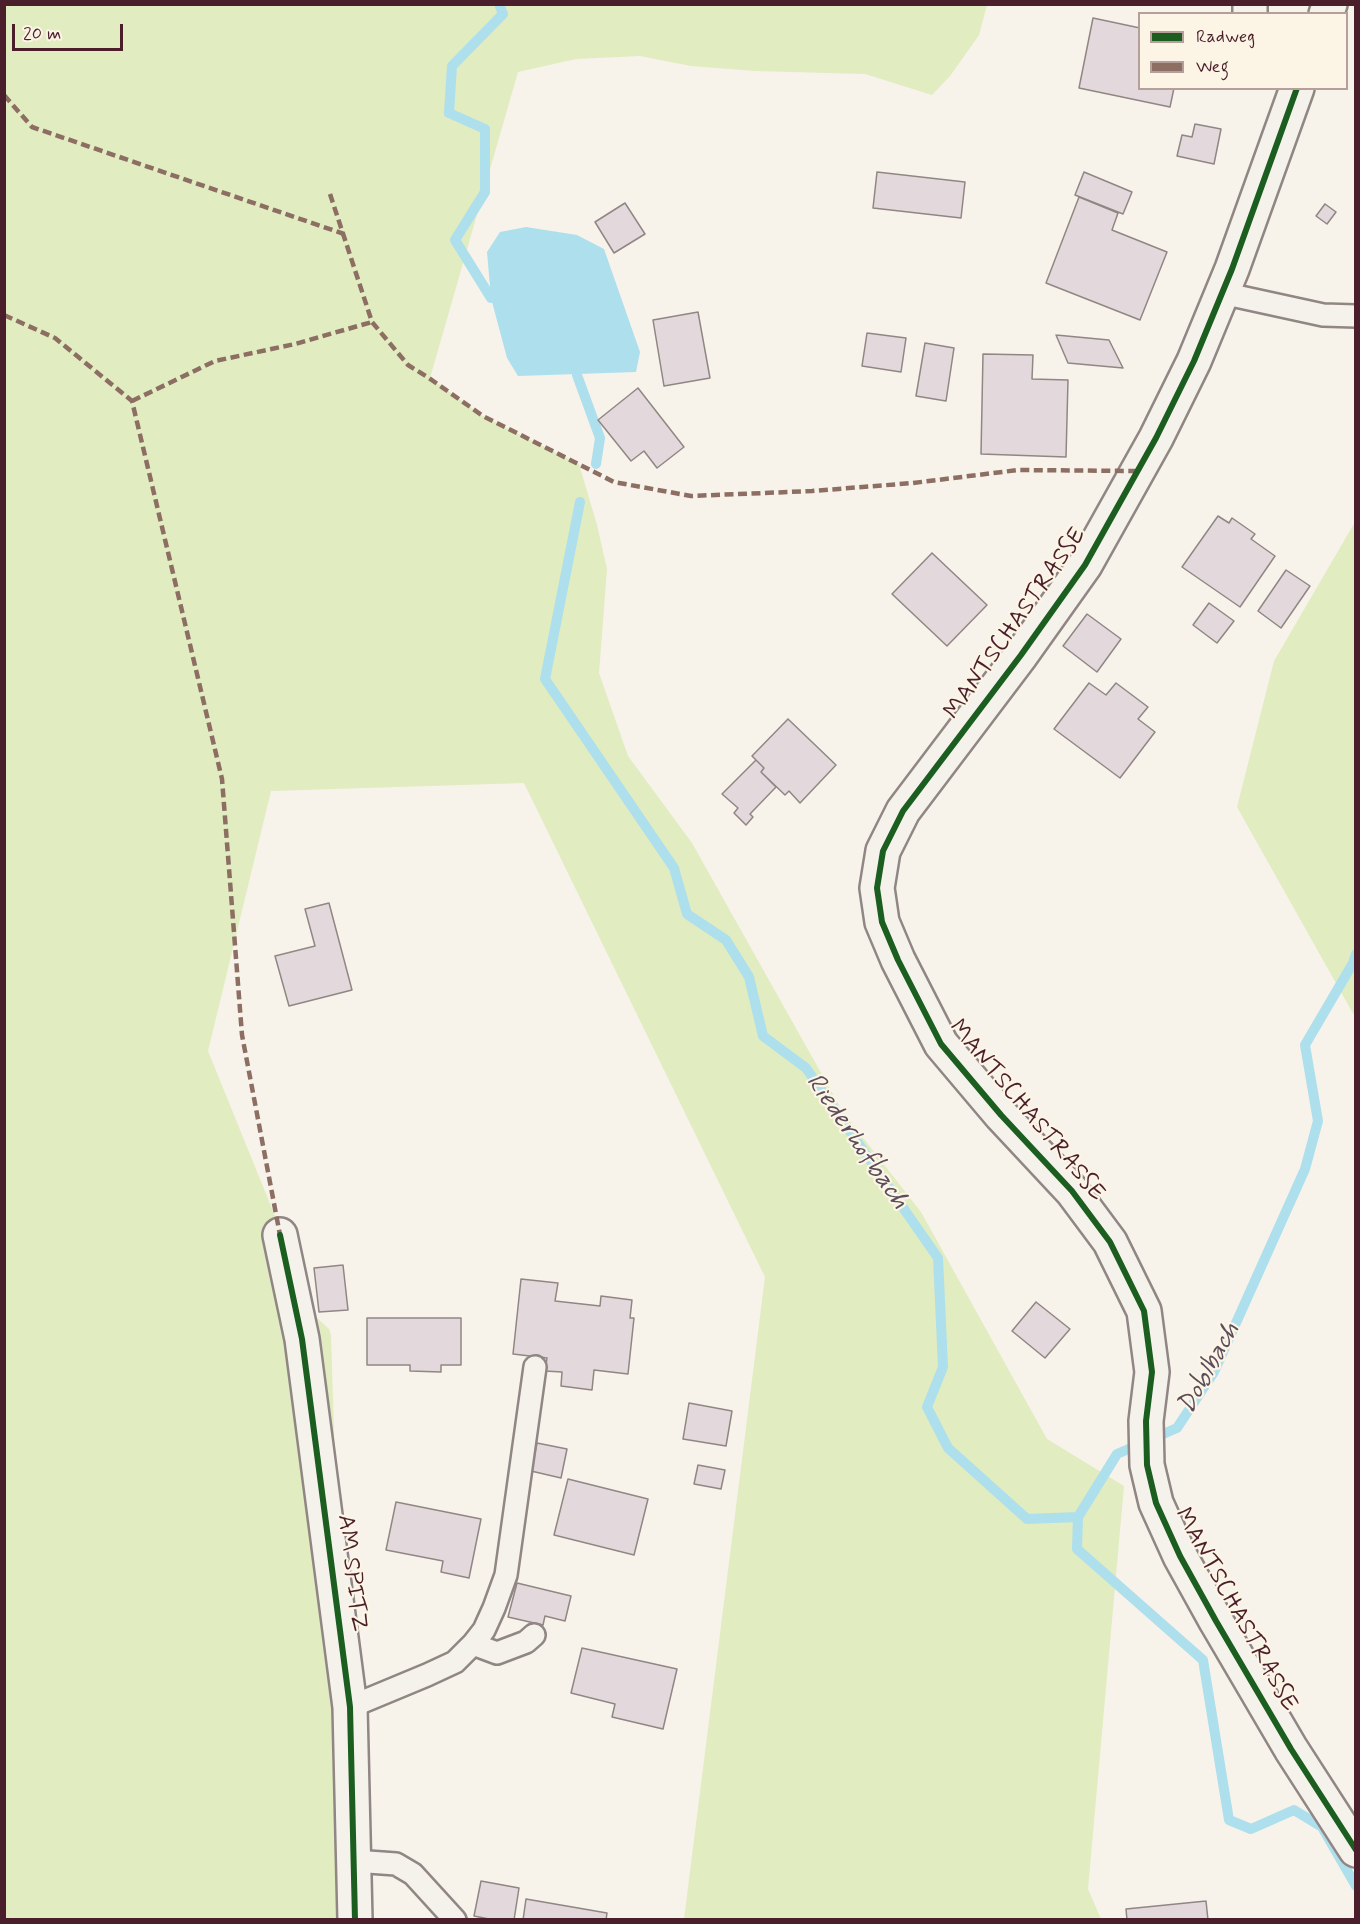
<!DOCTYPE html>
<html>
<head>
<meta charset="utf-8">
<style>
	body { margin:0 }
	#map { position:relative; width:1360px; height:1924px; overflow:hidden; background:#f7f3ea; font-family:Mynerve,sans-serif }
	canvas { display:block }
	.frame { position:absolute; inset:0; border:6px solid #4a1f2b; pointer-events:none }
	.legend { position:absolute; left:1138px; top:12px; width:210px; height:78px; box-sizing:border-box; background:#fcf5e5; border:2px solid #b59f9b; margin:0; padding:8px 10px; list-style:none; font-size:18px; color:#4a1f2b }
	.legend li { display:flex; align-items:center; gap:12px; height:30px }
	.legend b { width:30px; border:2px solid #b59f9b }
	.scale { position:absolute; left:12px; top:24px; width:111px; height:27px; box-sizing:border-box; border:3px solid #4a1f2b; border-top:0; padding-left:8px; font-size:18px; line-height:21px; white-space:nowrap; color:#4a1f2b; -webkit-text-stroke:4px #fcf5e5; paint-order:stroke }
</style>
</head>
<body>
<div id="map">
<canvas width="1360" height="1924"></canvas>
<div class="frame"></div>
<ul class="legend">
<li><b style="height:8px;background:#1b5e20"></b>Radweg</li>
<li><b style="height:8px;background:#8d6e63"></b>Weg</li>
</ul>
<div class="scale">20 m</div>
</div>
<script>
const ctx = document.querySelector('canvas').getContext('2d');
ctx.lineJoin = 'round';
function fill(path, color) {
  ctx.fillStyle = color;
  ctx.fill(path, 'evenodd');
}
function poly(rows) {
  const path = new Path2D();
  for (const r of rows) {
    path.moveTo(r[0], r[1]);
    for (let i = 2; i < r.length; i += 2) path.lineTo(r[i], r[i + 1]);
  }
  return path;
}
function stroke(path, color, width, dash) {
  ctx.strokeStyle = color;
  ctx.lineWidth = width;
  ctx.lineCap = dash ? 'butt' : 'round';
  ctx.setLineDash(dash || []);
  ctx.stroke(path);
}
function drawText(font, color, halo, rows, align = 'center') {
  ctx.font = font + ' Mynerve,sans-serif';
  ctx.lineWidth = 4.5;
  ctx.setLineDash([]);
  ctx.textBaseline = 'middle';
  ctx.strokeStyle = halo;
  ctx.fillStyle = color;
  for (const [text, x, y, turn = 0] of rows) {
    ctx.save();
    ctx.translate(x, y);
    ctx.rotate((+turn || 0) * Math.PI / 180);
    ctx.textAlign = isNaN(turn) ? turn : align;
    if (halo) ctx.strokeText(text, 0, 0);
    ctx.fillText(text, 0, 0);
    ctx.restore();
  }
}
fill(poly([
	[5,5,987,5,979,35,950,76,932,95,865,74,755,71,691,66,640,56,576,59,518,72,430,378,483,416,579,464,597,525,607,569,599,673,628,756,692,843,843,1112,921,1212,1047,1439,1124,1486,1088,1889,1101,1919,684,1919,765,1277,524,783,271,791,208,1051,316,1317,329,1329,331,1335,349,1919,5,1920],
	[1355,522,1355,1017,1237,807,1274,661]
]), '#e1ecc0');
fill(poly([
	[526,227,577,235,604,249,640,352,636,372,518,376,507,358,491,298,487,252,500,232]
]), '#addfed');
stroke(poly([
	[491,298,455,240,485,192,485,129,449,113,452,66,503,14,499,4],
	[577,375,600,438,596,464],
	[580,502,545,679,674,868,687,914,726,940,749,977,763,1036,806,1068,938,1258,943,1367,927,1407,948,1448,1027,1519,1078,1517],
	[1356,954,1353,963,1305,1045,1318,1121,1305,1169,1214,1372,1177,1428,1117,1454,1078,1517,1077,1549,1203,1660,1229,1820,1251,1829,1294,1810,1322,1827,1356,1886]
]), '#addfed', 10);
const building = poly([
	[1093,18,1140,28,1140,88,1174,88,1170,107,1079,88,1093,18],
	[1195,124,1221,129,1214,164,1177,156,1182,135,1192,137,1195,124],
	[877,172,965,182,961,218,873,208,877,172],
	[1084,172,1132,192,1123,214,1075,195,1084,172],
	[1079,197,1118,213,1112,230,1167,252,1140,320,1046,283,1079,197],
	[625,203,645,234,614,253,595,222,625,203],
	[1325,204,1336,212,1327,224,1316,216,1325,204],
	[698,312,710,378,664,386,653,320,698,312],
	[867,333,906,338,901,372,862,366,867,333],
	[1056,335,1109,340,1123,368,1068,363,1056,335],
	[925,343,954,348,946,401,916,396,925,343],
	[983,354,1033,355,1032,379,1068,380,1066,457,981,454,983,354],
	[638,388,684,447,657,468,644,451,631,461,598,420,638,388],
	[1218,516,1229,523,1232,518,1255,534,1251,539,1275,556,1240,607,1182,567,1218,516],
	[932,553,987,605,947,646,892,594,932,553],
	[1286,570,1310,586,1281,628,1258,611,1286,570],
	[1209,603,1234,621,1217,643,1193,625,1209,603],
	[1087,614,1121,639,1097,672,1063,646,1087,614],
	[1089,683,1106,695,1116,683,1148,707,1138,719,1155,732,1120,778,1054,729,1089,683],
	[788,719,836,765,800,803,789,791,785,795,761,772,764,768,752,756,788,719],
	[756,760,764,768,761,772,776,787,750,814,753,817,746,825,734,813,738,808,722,794,756,760],
	[329,903,352,990,289,1006,275,956,315,946,305,909,329,903],
	[343,1265,348,1310,319,1312,314,1268,343,1265],
	[521,1279,558,1283,555,1301,600,1306,601,1296,632,1300,630,1318,634,1318,628,1374,594,1370,592,1390,561,1386,562,1372,545,1371,547,1358,513,1354,521,1279],
	[1036,1302,1070,1329,1045,1358,1012,1331,1036,1302],
	[367,1318,461,1318,461,1365,441,1365,441,1372,410,1371,410,1365,367,1365,367,1318],
	[689,1403,732,1411,726,1446,683,1439,689,1403],
	[537,1443,567,1449,561,1478,531,1471,537,1443],
	[698,1465,725,1470,721,1489,694,1484,698,1465],
	[568,1479,648,1499,634,1555,554,1535,568,1479],
	[396,1502,481,1519,469,1578,441,1572,443,1561,386,1550,396,1502],
	[517,1583,571,1596,565,1621,545,1616,543,1625,508,1617,517,1583],
	[582,1648,677,1669,663,1729,612,1717,615,1704,571,1693,582,1648],
	[481,1881,519,1888,514,1920,494,1920,474,1916,481,1881],
	[526,1899,607,1913,606,1920,523,1920,526,1899],
	[1206,1901,1208,1920,1127,1920,1126,1909,1206,1901]
]);
fill(building, '#e3d9dc');
stroke(building, '#908684', 1.5);
const lane = poly([
	[1222,293,1323,315,1356,316],
	[473,1644,497,1653,526,1642,534,1635],
	[350,1707,427,1675,455,1662,473,1644,484,1630,494,1608,506,1575,535,1367],
	[354,1861,396,1864,413,1874,455,1920]
]);
const street = poly([
	[1250,4,1250,14],
	[280,1235,302,1339,350,1707,355,1920]
]);
const secondary = poly([
	[1326,14,1330,4],
	[1297,88,1232,269,1194,361,1156,438,1085,565,1021,655,903,811,883,851,877,888,882,922,898,960,941,1044,1001,1115,1072,1191,1110,1242,1144,1311,1152,1372,1146,1421,1147,1465,1156,1503,1180,1556,1216,1621,1291,1749,1356,1850]
]);
stroke(lane, '#908684', 26);
stroke(street, '#908684', 38);
stroke(secondary, '#908684', 38);
stroke(lane, '#f5f2ec', 21);
stroke(street, '#f5f2ec', 33);
stroke(secondary, '#f5f2ec', 33);
stroke(poly([
	[4,95,32,127,344,234],
	[330,194,372,322,408,365,429,378,483,416,614,482,691,496,812,491,913,483,1018,470,1137,471],
	[4,315,55,338,132,401,222,779,242,1035,280,1235],
	[132,401,215,361,295,344,372,322]
]), '#8d6e63', 4.5, [9, 4.5]);
stroke(poly([
	[1297,88,1232,269,1194,361,1156,438,1085,565,1021,655,903,811,883,851,877,888,882,922,898,960,941,1044,1001,1115,1072,1191,1110,1242,1144,1311,1152,1372,1146,1421,1147,1465,1156,1503,1180,1556,1216,1621,1291,1749,1356,1850],
	[280,1235,302,1339,350,1707,355,1920]
]), '#1b5e20', 6);
drawText('24px', '#4a1f2b', '#fcf5e5', [
	["MANTSCHASTRASSE",1016,624,-55],
	["MANTSCHASTRASSE",1026,1111,50],
	["AM SPITZ",351,1573,83],
	["MANTSCHASTRASSE",1235,1610,61]
]);
drawText('italic 26px', '#5b4d5c', '#fcf5e5', [
	["Riederhofbach",856,1142,55],
	["Doblbach",1210,1369,-61]
]);
</script>
</body>
</html>
